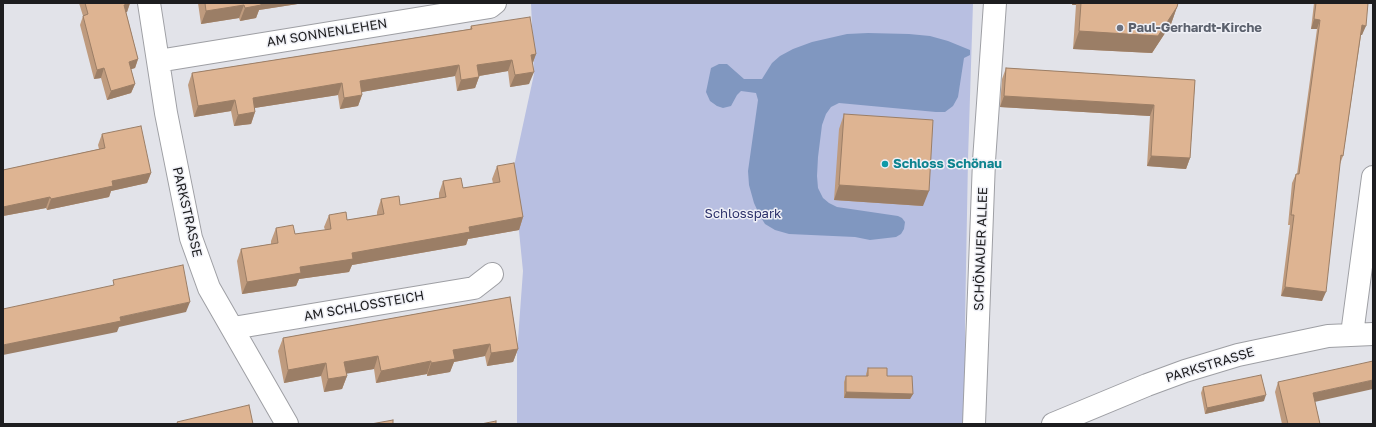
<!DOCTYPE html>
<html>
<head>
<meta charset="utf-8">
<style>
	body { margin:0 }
	#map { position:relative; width:1376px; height:427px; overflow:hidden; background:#e2e3e9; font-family:"Golos Text",sans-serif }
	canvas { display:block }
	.frame { position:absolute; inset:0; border:4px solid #1d1d1f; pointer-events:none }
</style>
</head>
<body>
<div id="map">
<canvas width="1376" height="427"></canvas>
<div class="frame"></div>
</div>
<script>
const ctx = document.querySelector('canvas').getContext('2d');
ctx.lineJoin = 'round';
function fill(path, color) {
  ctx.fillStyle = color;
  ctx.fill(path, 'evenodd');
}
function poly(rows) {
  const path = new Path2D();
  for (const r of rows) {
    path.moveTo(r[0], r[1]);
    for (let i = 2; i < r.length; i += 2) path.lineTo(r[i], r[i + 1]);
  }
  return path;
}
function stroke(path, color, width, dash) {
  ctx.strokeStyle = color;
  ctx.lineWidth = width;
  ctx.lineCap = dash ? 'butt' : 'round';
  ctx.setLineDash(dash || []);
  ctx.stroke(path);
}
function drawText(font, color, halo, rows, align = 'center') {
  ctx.font = font + ' "Golos Text",sans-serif';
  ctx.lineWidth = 3;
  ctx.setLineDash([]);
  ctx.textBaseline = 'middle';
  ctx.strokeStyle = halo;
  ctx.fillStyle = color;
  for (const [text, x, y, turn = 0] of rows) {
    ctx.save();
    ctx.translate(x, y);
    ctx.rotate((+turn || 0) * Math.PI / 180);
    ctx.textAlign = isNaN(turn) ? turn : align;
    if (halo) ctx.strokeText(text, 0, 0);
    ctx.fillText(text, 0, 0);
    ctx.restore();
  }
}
fill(poly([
	[531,3,973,3,968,159,965,323,966,424,517,424,517,353,523,271,513,171,534,74]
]), '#b8bfe1');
fill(poly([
	[868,33,909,34,930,36,948,41,970,50,970,55,964,58,958,97,953,106,945,112,936,112,839,103,831,107,826,114,822,125,818,157,817,176,818,188,823,198,829,203,837,207,898,216,902,218,905,222,904,229,901,234,896,237,870,240,855,237,789,234,775,230,765,224,760,216,754,203,749,185,748,171,758,100,756,93,741,91,737,95,731,106,723,108,717,106,710,101,706,92,711,68,719,64,727,64,744,79,762,79,772,63,780,56,793,49,812,42,847,34]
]), '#8097c0');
const street = poly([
	[149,3,166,113,191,238,209,288,287,424],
	[158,61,490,7,495,3],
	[233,328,474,288,492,274],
	[1352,334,1373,177],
	[974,424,984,161,995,3],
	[1053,424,1147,385,1185,371,1238,355,1328,336,1373,334]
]);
stroke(street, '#9e9fa4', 24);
stroke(street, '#fff', 22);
fill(poly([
	[79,3,130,3,127,12,126,12,138,59,135,68,131,69,135,84,131,93,107,100,101,78,94,79,80,25,83,16],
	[198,3,304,3,259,10,256,18,240,21,239,18,201,24],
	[1073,3,1178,3,1177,7,1171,24,1152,53,1073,49,1076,5,1072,5],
	[1314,3,1368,3,1362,35,1361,35,1343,156,1340,164,1322,301,1281,296,1290,225,1288,225,1292,183,1296,174,1297,174,1317,29,1311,29],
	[471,26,536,54,532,65,529,84,510,87,508,71,479,76,479,77,475,88,457,91,455,76,361,92,362,95,358,106,340,109,338,95,254,108,255,112,251,124,234,126,231,111,194,117,188,85,192,73,470,29],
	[1006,68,1195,80,1190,158,1186,169,1147,166,1150,116,1000,107,1002,79],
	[844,114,923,206,834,200,839,129],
	[102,134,151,173,147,183,111,191,109,197,47,210,46,208,3,216,3,170,99,149,98,145],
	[497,166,523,217,519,230,468,239,466,245,352,265,349,272,299,279,296,286,242,294,237,261,241,249,271,244,271,241,276,228,295,234,325,230,324,227,329,215,347,220,377,215,377,212,381,199,400,205,439,198,439,193,443,181,463,188,493,183,492,179],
	[510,297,518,349,513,362,487,366,485,356,454,362,450,372,427,376,427,374,376,383,374,369,346,373,347,376,342,389,324,392,321,376,284,383,278,351,283,338],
	[868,368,887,376,913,394,910,399,844,398,844,382,846,376,866,376,866,374],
	[1278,382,1315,402,1320,424,1282,424,1275,392],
	[1203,387,1264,401,1205,414,1201,393]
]), '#bf9b7e');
fill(poly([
	[130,3,127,12,120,14,124,5],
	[258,3,304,3,259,10,256,18,240,21,245,8],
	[1073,3,1076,3,1076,5,1072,5],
	[244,5,239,18,201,24,206,11],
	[1177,7,1171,24,1152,53,1073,49,1079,31],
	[1314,19,1320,20,1317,29,1311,29],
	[1362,25,1366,26,1362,35,1359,35],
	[536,54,532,65,531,55],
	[138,59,135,68,125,71,129,62],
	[512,60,508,71,473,77,477,65],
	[459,65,455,76,356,93,360,81],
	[104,68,101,78,94,79,97,70],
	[534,72,529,84,510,87,515,75],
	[479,77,475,88,457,91,461,80],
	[342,83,338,95,248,109,253,98],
	[135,84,131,93,107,100,111,91],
	[362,95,358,106,340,109,344,98],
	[1004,96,1154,105,1150,116,1000,107],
	[235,100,231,111,194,117,198,106],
	[255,112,251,124,234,126,238,115],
	[1151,156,1190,158,1186,169,1147,166],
	[151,173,147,183,111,191,109,197,47,210,51,199,112,181],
	[839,185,929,191,923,206,834,200],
	[50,197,46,208,3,216,3,207],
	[523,217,519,230,468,239,466,245,352,265,349,272,299,279,296,286,242,294,247,282,352,253,469,227],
	[1285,287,1326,292,1322,301,1281,296],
	[190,302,186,312,119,327,117,332,3,355,3,345,120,317],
	[490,344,485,356,454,362,450,372,427,376,431,363,453,350],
	[518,349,513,362,487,366,491,353],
	[378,356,374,369,339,375,344,362],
	[431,361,427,374,376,383,381,371],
	[326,363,321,376,284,383,288,370],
	[347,376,342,389,324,392,328,379],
	[1373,380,1373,389,1310,403,1313,393],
	[846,392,913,394,910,399,844,398],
	[1266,395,1264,401,1205,414,1207,408]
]), '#9b7e66');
const building = poly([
	[85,3,130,3,124,5,138,59,129,62,135,84,111,91,104,68,97,70,83,16,88,14,85,3],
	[205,3,261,3,261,5,245,8,244,5,206,11,205,3],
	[1081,3,1178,3,1177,7,1158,36,1079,31,1081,3],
	[1316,3,1368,3,1366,26,1362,25,1343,156,1341,155,1326,292,1285,287,1294,215,1291,215,1296,174,1299,174,1320,20,1314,19,1316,3],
	[530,17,536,54,531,55,534,72,515,75,512,60,477,65,479,77,461,80,459,65,360,81,362,95,344,98,342,83,253,98,255,112,238,115,235,100,198,106,192,73,472,29,471,26,530,17],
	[1006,68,1195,80,1190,158,1151,156,1154,105,1004,96,1006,68],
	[844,114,933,120,929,191,839,185,844,114],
	[141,126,151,173,112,181,113,186,51,199,50,197,3,207,3,170,105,148,102,134,141,126],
	[514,163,523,217,469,227,470,232,352,253,353,259,300,267,301,273,247,282,241,249,278,243,276,228,293,225,295,234,331,229,329,215,346,212,347,220,384,214,381,199,399,196,400,205,446,197,443,181,461,178,463,188,500,182,497,166,514,163],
	[183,265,190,302,120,317,121,321,3,345,3,309,114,285,113,280,183,265],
	[510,297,518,349,491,353,490,344,453,350,455,359,431,363,431,361,381,371,378,356,344,362,347,376,328,379,326,363,288,370,283,338,510,297],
	[1373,361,1373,380,1313,393,1320,424,1288,424,1278,382,1373,361],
	[868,368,887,368,887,376,912,376,913,394,846,392,846,376,868,376,868,368],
	[1261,375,1266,395,1207,408,1203,387,1261,375],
	[249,405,253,424,178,424,177,422,249,405],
	[393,420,393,424,371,424,393,420],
	[496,421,496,424,481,424,496,421]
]);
fill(building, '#deb492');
stroke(building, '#9b7e66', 1);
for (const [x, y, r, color] of [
	[1120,28,4,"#6b7280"],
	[885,164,4,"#0f9aa8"]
]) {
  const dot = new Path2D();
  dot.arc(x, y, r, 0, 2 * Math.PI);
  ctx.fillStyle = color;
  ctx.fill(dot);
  stroke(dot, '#eff0f6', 1.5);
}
drawText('bold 13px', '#5b616d', '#eff0f6', [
	["Paul-Gerhardt-Kirche",1128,28]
], 'left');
drawText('13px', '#1d1d1f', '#eff0f6', [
	["AM SONNENLEHEN",327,33,-9],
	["PARKSTRASSE",187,212,77],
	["SCHÖNAUER ALLEE",981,249,-88],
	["AM SCHLOSSTEICH",364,306,-10],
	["PARKSTRASSE",1210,365,-17]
]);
drawText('bold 13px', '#0d838f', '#eff0f6', [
	["Schloss Schönau",893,164]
], 'left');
drawText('13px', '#2d326b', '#eff0f6', [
	["Schlosspark",743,214]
]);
</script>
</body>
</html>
